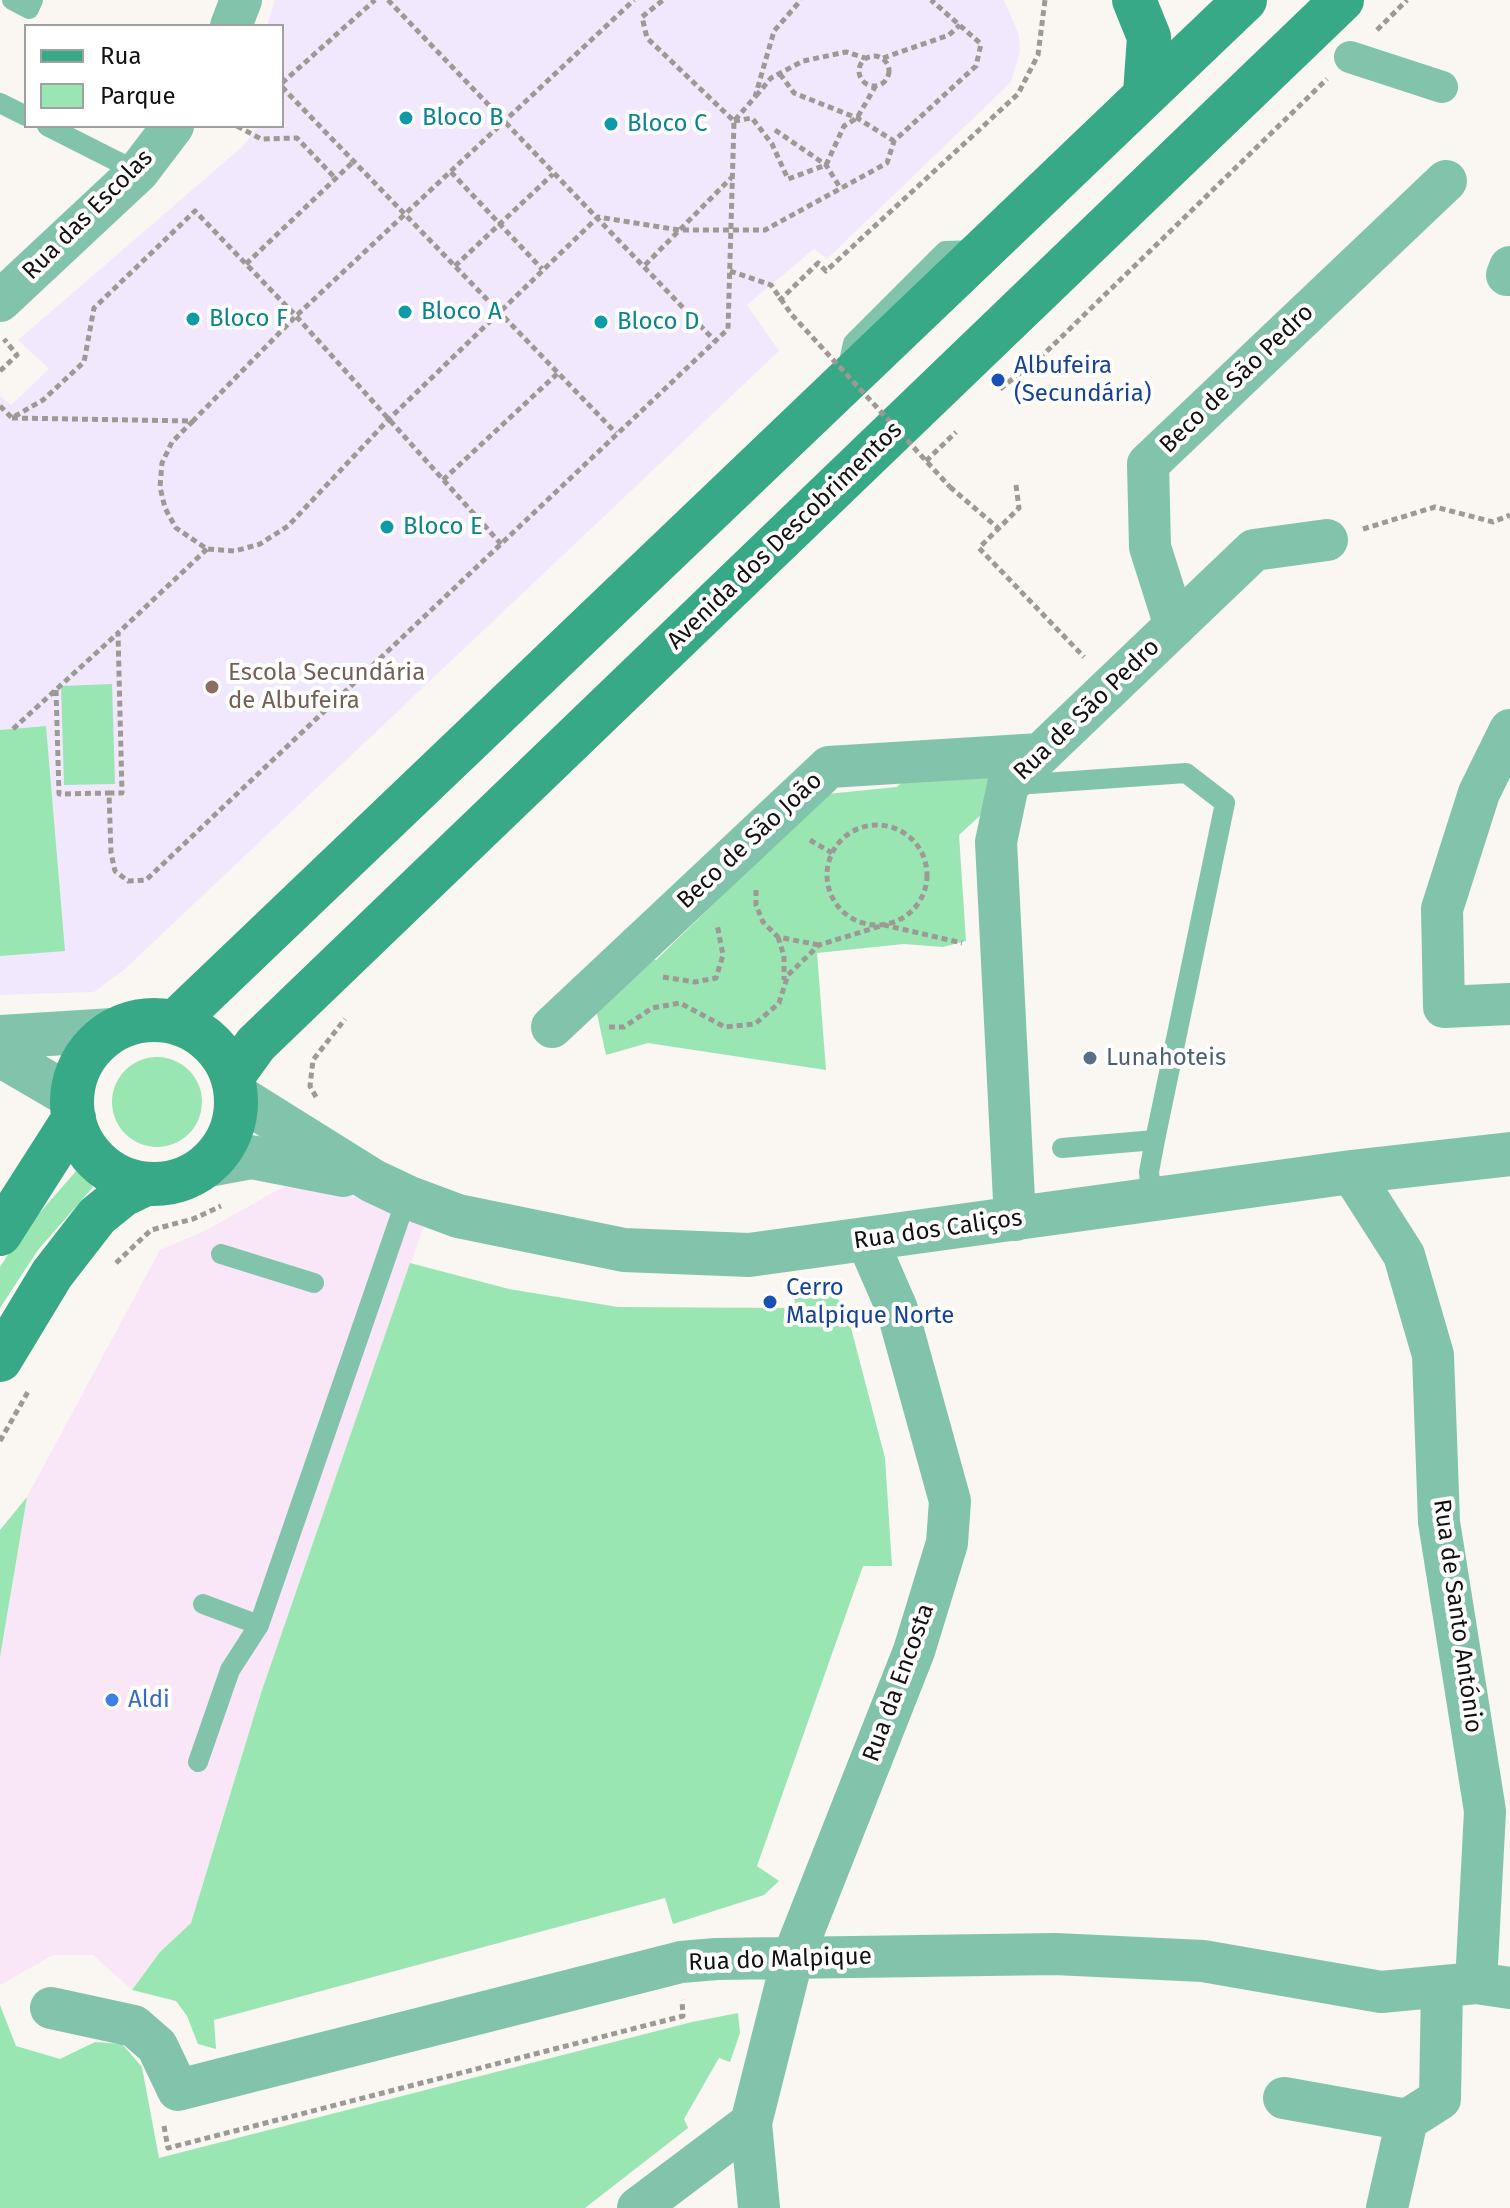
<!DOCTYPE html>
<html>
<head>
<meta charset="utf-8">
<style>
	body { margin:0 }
	#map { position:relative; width:1510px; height:2208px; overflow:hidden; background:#faf6f1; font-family:"Fira Sans",sans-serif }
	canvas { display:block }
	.legend { position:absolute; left:24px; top:24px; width:260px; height:104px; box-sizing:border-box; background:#fff; border:2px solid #a1a0a0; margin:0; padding:10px 14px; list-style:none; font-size:24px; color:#141211 }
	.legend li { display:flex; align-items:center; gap:16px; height:40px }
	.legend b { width:40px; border:2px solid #a1a0a0 }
</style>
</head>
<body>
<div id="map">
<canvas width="1510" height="2208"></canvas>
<ul class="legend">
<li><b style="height:10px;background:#37a987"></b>Rua</li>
<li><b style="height:22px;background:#99e6b3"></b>Parque</li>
</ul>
</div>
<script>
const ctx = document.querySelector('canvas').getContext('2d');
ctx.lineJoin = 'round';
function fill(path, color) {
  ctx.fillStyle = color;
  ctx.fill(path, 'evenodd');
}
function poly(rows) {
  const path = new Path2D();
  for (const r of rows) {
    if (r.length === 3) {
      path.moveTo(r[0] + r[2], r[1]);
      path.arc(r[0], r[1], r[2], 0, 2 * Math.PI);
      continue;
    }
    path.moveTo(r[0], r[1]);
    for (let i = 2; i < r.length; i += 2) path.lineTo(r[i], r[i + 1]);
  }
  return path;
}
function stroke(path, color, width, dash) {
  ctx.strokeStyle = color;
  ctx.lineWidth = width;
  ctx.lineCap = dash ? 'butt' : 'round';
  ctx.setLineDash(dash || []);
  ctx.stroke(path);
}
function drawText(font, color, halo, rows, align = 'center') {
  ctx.font = font + ' "Fira Sans",sans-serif';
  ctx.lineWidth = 8;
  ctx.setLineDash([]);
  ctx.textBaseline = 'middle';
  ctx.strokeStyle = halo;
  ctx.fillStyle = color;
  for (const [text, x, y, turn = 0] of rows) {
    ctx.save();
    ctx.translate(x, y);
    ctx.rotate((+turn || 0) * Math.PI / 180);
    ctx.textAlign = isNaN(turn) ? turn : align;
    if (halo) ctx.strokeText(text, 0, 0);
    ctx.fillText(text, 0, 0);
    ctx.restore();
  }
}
fill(poly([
	[299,1178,426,1220,261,1693,191,1923,160,1952,132,1990,93,1955,53,1955,0,1985,0,1657,27,1497,160,1250,207,1230]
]), '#f9e6f6');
fill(poly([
	[275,0,1004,0,1019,35,1020,52,1011,82,827,259,814,249,747,305,779,351,125,969,94,992,0,995,0,396,11,405,49,369,18,340,242,147,259,126,282,126,282,26,267,26]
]), '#f2e8fd');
fill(poly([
	[112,684,115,784,64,785,61,686],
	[46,726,65,951,0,956,0,730],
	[911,772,988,778,992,795,984,812,959,835,966,941,943,947,904,944,817,953,826,1070,648,1043,606,1055,594,1000,638,958,656,960,827,794,897,787],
	[157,1102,45],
	[78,1169,93,1187,38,1250,0,1308,0,1267,21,1234],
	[410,1263,509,1289,618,1307,795,1308,794,1289,822,1287,845,1305,885,1458,892,1566,863,1566,757,1866,779,1881,764,1895,673,1924,665,1898,214,2020,216,2049,198,2044,187,2016,176,2001,132,1990,160,1952,191,1923,261,1693],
	[27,1497,0,1657,0,1530],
	[0,2005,16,2046,60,2059,95,2042,122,2044,142,2067,159,2158,692,2022,738,2013,740,2033,730,2062,719,2058,684,2119,688,2128,585,2208,0,2208]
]), '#99e6b3');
stroke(poly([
	[388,0,715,341],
	[1377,30,1407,0],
	[874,71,15],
	[883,58,949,35,960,25],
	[780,74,794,93,857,118,894,141],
	[282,83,375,0],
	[282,87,616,433],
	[756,96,771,78,803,61,846,52,865,58],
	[735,120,755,97,774,31,801,0],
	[734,121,752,118,772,144,788,179,826,165,844,126,857,118,875,87],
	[237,126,261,139,297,138,336,179],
	[775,130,826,165,841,189],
	[451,172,542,269],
	[246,264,354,161],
	[645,265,731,178],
	[455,266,553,174],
	[730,271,771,285,792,315],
	[779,301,818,263,826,271,1018,94,1038,55,1045,0],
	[0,371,17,355,4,339],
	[1000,389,1046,352,1327,79],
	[0,406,12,418,43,400,84,362,94,308,195,211,296,316,501,544],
	[12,418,193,421,296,316,634,0],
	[193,421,172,442,162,463,160,487,165,508,176,528,207,549,235,551,260,544,288,526,388,420,598,217,679,230,765,230,887,163,894,141,976,66,981,44,931,0],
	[926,461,956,432],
	[443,480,558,373],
	[1016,485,1019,508,979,548,1084,657],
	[950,487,998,528],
	[1363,529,1435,507,1493,522,1510,515],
	[207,549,118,633,122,793,109,793,111,853,115,871,128,881,146,880,728,329,734,121,647,38,642,17,663,0],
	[56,690,59,794,109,793],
	[13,729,118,633],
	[877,875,50],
	[810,840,832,853],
	[756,890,756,905,763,922,778,937,819,945],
	[778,937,784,956,784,980],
	[663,977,695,982,716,978,723,955,717,924],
	[609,1027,624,1027,652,1008,680,1003,725,1027,755,1024,779,1003,788,975,819,945,884,925,962,943],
	[316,1097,310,1086,313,1060,345,1019],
	[116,1263,151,1230,193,1219,221,1206],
	[0,1441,29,1390],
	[164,2126,168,2148,683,2016,682,2000]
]), '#9d9a96', 5, [6, 4]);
stroke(poly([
	[12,0,29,9,33,0],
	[0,103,26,116],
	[47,126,138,172],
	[847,371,853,343,945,251,978,250],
	[1016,785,1186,773,1225,803,1155,1140,1149,1172,1152,1201],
	[1062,1148,1155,1140],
	[221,1254,314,1283],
	[203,1604,259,1625],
	[198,1762,230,1670,259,1625,407,1197]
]), '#82c3ac', 20);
stroke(poly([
	[1350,57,1442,87]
]), '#82c3ac', 32);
stroke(poly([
	[231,26,241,0],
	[1507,275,1510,267],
	[0,301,138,172,173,126],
	[1175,626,1150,547,1148,464,1446,181],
	[1510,730,1479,793,1442,909,1444,1007,1510,1004],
	[552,1027,829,767,1040,754],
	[1351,1172,1404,1255,1433,1355,1439,1522,1485,1811,1476,1983],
	[1015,1220,996,842,1008,785,1254,550,1327,540],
	[51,2008,134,2026,157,2046,178,2090,681,1962,716,1959,1055,1954,1203,1961,1381,1992,1476,1983,1510,1988],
	[1284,2098,1407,2120,1440,2099,1442,1986],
	[638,2208,751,2123],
	[759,2208,751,2123,792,1960,914,1651,947,1543,950,1501,897,1309,867,1240],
	[1387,2208,1407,2120]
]), '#82c3ac', 42);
stroke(poly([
	[0,1037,113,1030],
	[0,1055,72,1097],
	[237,1096,373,1181,407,1197,458,1216,624,1250,749,1255,1351,1172,1510,1154],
	[208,1165,251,1157,343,1175]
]), '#82c3ac', 44);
stroke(poly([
	[1134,0,1149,37,1145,93],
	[154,1102,82],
	[175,1022,1245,0],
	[233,1076,256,1044,1342,0],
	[0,1234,74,1118],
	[0,1360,52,1274,97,1216,123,1195,146,1184]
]), '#37a987', 44);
stroke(poly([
	[792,315,950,487]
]), '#9d9a96', 5, [6, 4]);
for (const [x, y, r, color] of [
	[406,118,8,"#0f9aa8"],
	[611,124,8,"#0f9aa8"],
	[405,312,8,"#0f9aa8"],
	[193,319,8,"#0f9aa8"],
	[601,322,8,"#0f9aa8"],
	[998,380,8,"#1a4fb4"],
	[387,527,8,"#0f9aa8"],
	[212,687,8,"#8d6e63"],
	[1090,1058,8,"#5c6f8a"],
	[770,1302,8,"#1a4fb4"],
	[112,1700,8,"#3f7fe0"]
]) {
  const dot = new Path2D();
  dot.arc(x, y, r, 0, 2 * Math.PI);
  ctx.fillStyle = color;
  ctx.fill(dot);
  stroke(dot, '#fff', 3);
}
drawText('24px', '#0d838f', '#fff', [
	["Bloco B",422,118],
	["Bloco C",627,124],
	["Bloco A",421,312],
	["Bloco F",209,319],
	["Bloco D",617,322],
	["Bloco E",403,527]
], 'left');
drawText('24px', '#141211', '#fff', [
	["Rua das Escolas",88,215,-45],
	["Beco de São Pedro",1237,379,-44],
	["Avenida dos Descobrimentos",785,536,-44],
	["Rua de São Pedro",1087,710,-44],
	["Beco de São João",750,841,-43],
	["Rua dos Caliços",938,1230,-8],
	["Rua de Santo António",1457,1616,82],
	["Rua da Encosta",899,1683,-70],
	["Rua do Malpique",780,1960,-2]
]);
drawText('24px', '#164399', '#fff', [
	["Albufeira",1014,366],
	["(Secundária)",1014,394],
	["Cerro",786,1288],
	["Malpique Norte",786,1316]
], 'left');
drawText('24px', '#785e54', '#fff', [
	["Escola Secundária",228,673],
	["de Albufeira",228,701]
], 'left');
drawText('24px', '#4e5e75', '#fff', [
	["Lunahoteis",1106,1058]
], 'left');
drawText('24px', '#366cbe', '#fff', [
	["Aldi",128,1700]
], 'left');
</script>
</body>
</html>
